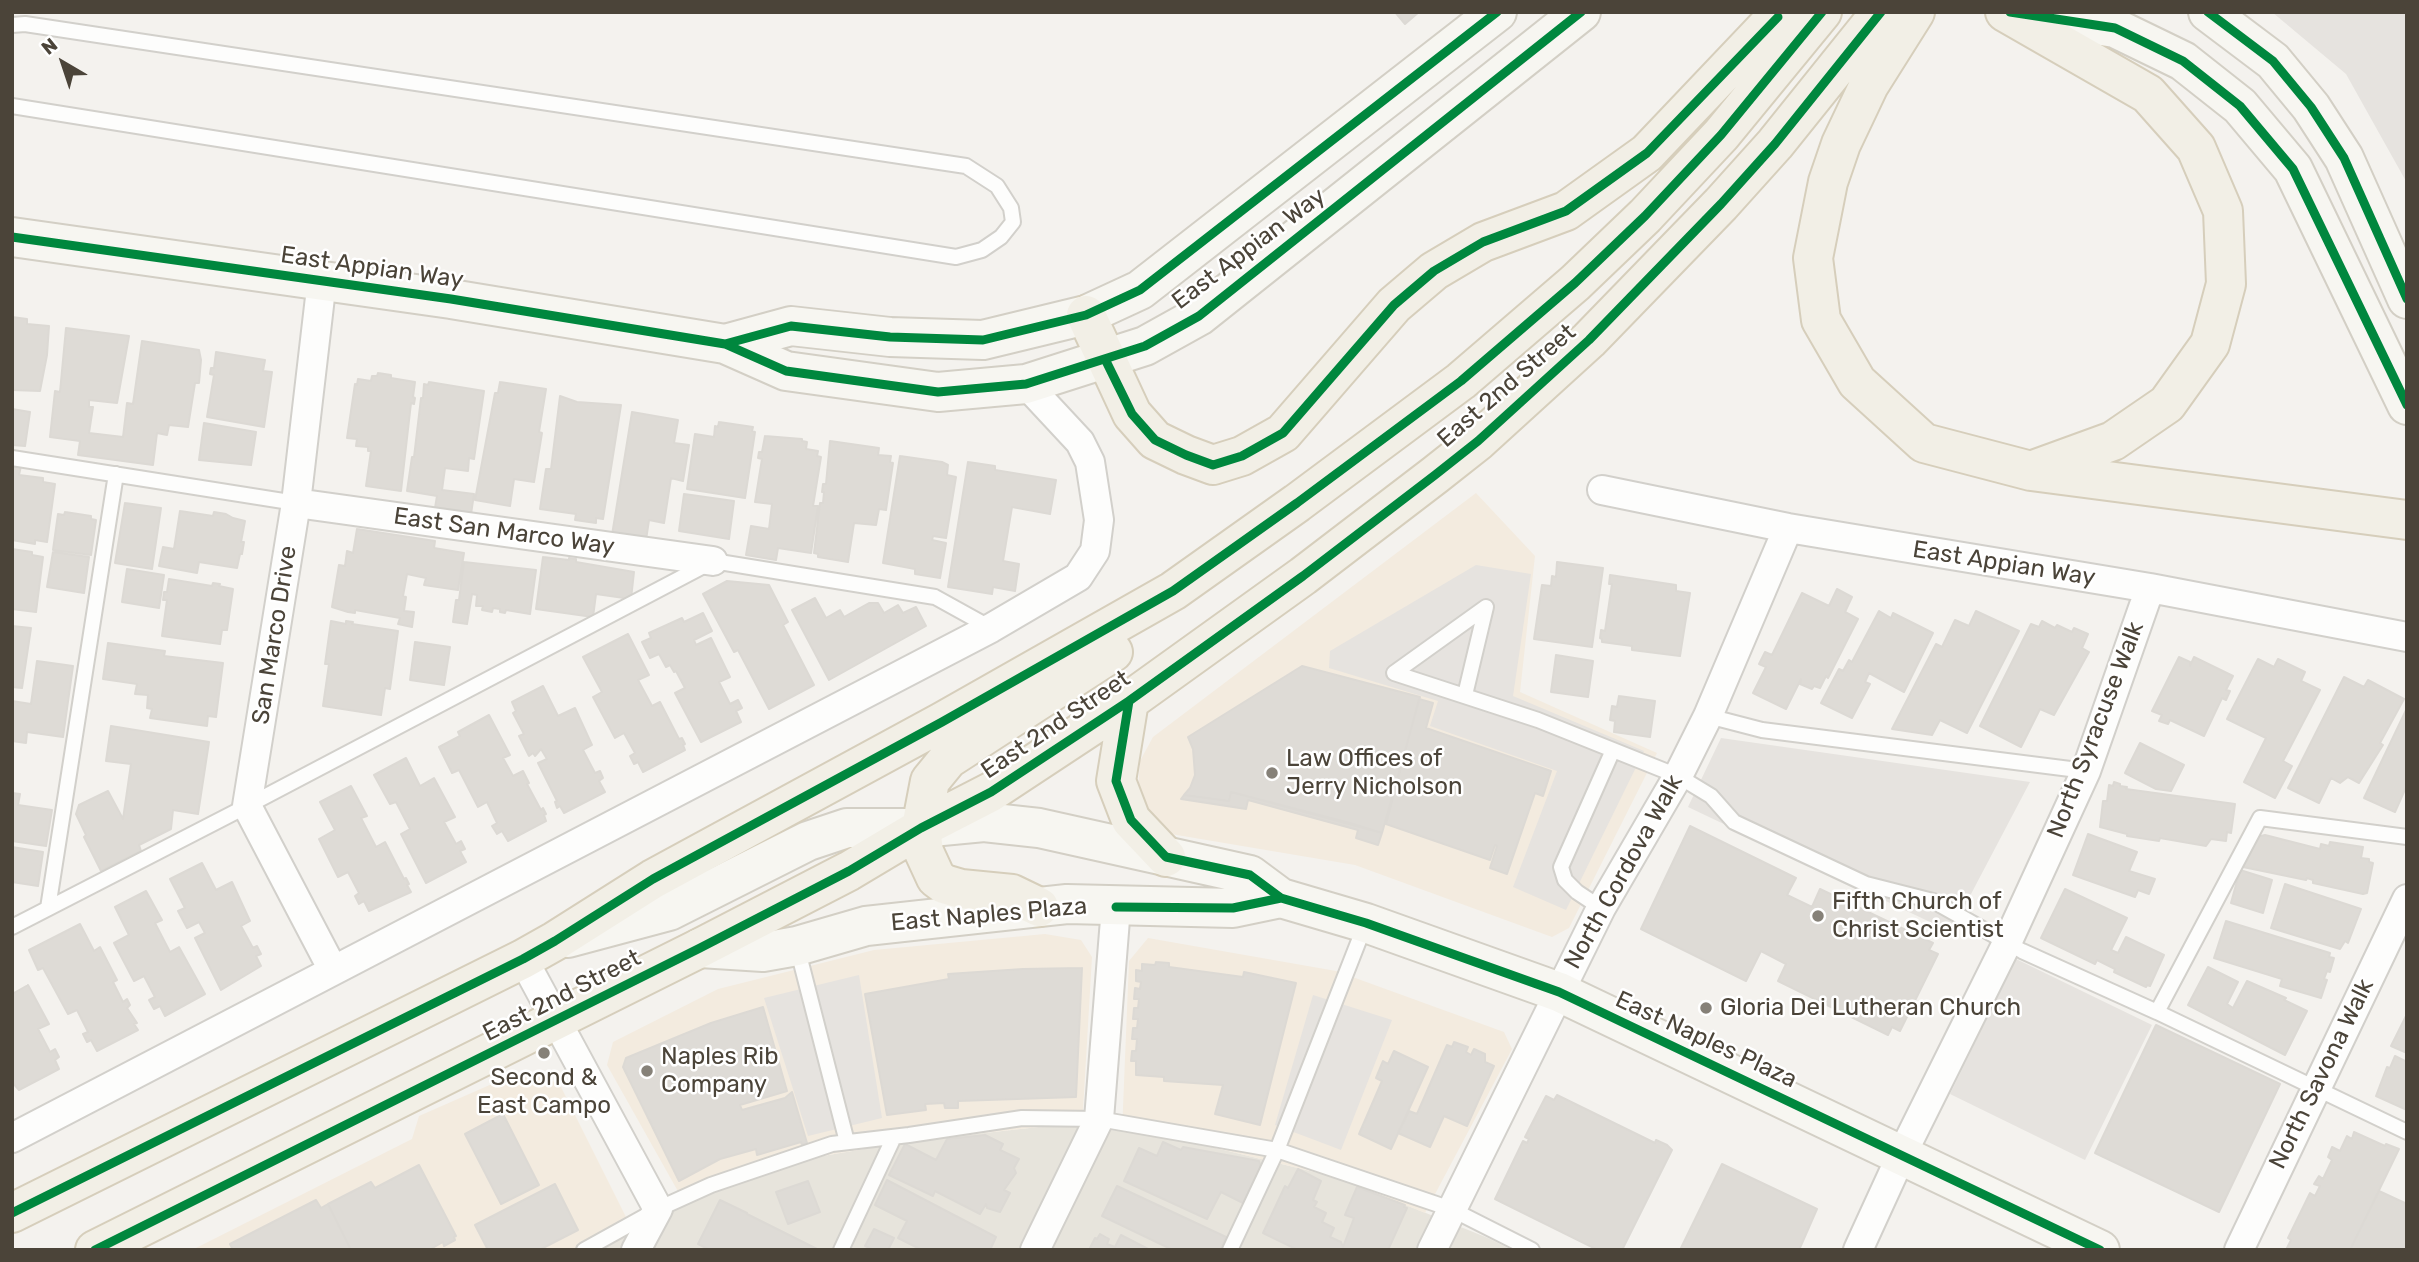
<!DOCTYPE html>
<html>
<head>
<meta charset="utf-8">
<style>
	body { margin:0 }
	#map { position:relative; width:2419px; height:1262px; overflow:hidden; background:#f4f2ee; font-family:Rubik,sans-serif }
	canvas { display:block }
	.frame { position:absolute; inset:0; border:14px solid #4b4439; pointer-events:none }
	.north { position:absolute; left:28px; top:28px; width:70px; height:70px; -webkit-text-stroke:5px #fff; paint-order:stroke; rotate:321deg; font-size:19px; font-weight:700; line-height:28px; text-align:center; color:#4b4439 }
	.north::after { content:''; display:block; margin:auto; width:24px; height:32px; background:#4b4439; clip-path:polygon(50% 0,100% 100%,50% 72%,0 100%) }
</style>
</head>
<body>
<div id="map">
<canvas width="2419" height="1262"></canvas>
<div class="frame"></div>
<div class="north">N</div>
</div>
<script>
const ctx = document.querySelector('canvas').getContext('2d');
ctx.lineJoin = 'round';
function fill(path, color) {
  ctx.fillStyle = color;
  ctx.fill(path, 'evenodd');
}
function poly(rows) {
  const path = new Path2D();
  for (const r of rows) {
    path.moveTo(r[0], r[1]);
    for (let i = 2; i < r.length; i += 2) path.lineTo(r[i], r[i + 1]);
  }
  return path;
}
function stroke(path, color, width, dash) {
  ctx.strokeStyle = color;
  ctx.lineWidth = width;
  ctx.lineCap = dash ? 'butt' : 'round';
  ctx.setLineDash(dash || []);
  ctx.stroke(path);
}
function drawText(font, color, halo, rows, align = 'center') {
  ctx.font = font + ' Rubik,sans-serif';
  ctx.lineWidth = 5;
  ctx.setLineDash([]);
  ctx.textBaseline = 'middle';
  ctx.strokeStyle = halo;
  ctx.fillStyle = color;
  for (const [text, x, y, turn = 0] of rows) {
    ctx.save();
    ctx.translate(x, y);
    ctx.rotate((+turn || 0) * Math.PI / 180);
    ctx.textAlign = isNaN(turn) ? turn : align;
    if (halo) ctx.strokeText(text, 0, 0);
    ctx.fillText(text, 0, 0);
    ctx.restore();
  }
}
fill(poly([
	[1066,1124,1179,1139,1339,1178,1488,1238,1512,1250,593,1250,713,1187,805,1159,911,1141]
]), '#e7e4dc');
fill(poly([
	[1476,493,1535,556,1520,692,1657,753,1569,928,1552,937,1355,865,1165,833,1150,813,1138,790,1140,761,1153,737],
	[1045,934,1081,940,1092,957,1082,1127,1066,1124,911,1141,805,1159,684,1202,607,1065,613,1042,718,989,874,950],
	[1148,938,1336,971,1504,1032,1512,1049,1425,1213,1339,1178,1179,1139,1122,1132,1129,961],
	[517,1073,543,1076,560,1085,632,1229,593,1250,192,1250,412,1139,419,1116]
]), '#f3ebdf');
fill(poly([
	[2272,12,2407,12,2407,183,2346,74],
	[1476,565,1531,574,1513,696,1644,751,1566,910,1513,887,1557,771,1430,726,1438,701,1329,668,1330,651],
	[1721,738,2030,782,1951,932,1688,807],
	[2016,959,2152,1025,2085,1160,1950,1094],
	[859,975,882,1118,808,1136,764,998],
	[1313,995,1392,1020,1341,1150,1275,1125]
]), '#e6e3df');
const building = poly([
	[1395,12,1419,12,1405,24,1395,12],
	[12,317,27,319,27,324,49,326,47,355,40,391,12,390,12,317],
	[66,328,129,336,117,403,89,400,89,407,93,407,89,433,123,437,127,403,133,404,142,341,199,350,201,360,199,383,195,383,188,427,169,425,167,435,157,433,153,465,78,455,80,441,50,437,55,391,60,392,66,328],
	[216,352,265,360,263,371,272,372,264,427,207,417,214,375,210,374,211,368,214,368,216,352],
	[378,373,391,375,391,378,415,382,413,397,415,398,414,404,411,403,401,491,366,486,371,451,368,451,368,447,356,446,357,439,347,438,355,384,357,385,358,379,371,381,372,376,377,376,378,373],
	[429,382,484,391,474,459,469,458,468,471,445,468,442,490,474,494,471,514,435,508,437,496,407,491,412,457,414,457,421,398,423,398,424,384,428,385,429,382],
	[500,382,546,389,539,432,542,433,534,482,514,479,510,506,475,500,495,393,498,393,500,382],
	[560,396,577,402,621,405,603,519,596,518,596,523,575,520,576,514,540,509,546,469,551,469,560,396],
	[12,409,30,412,25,446,12,445,12,409],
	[632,412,678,420,674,443,689,445,683,481,671,478,664,523,649,520,646,540,612,535,632,412],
	[719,422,753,427,752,431,755,432,745,498,687,489,695,434,714,437,715,426,718,427,719,422],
	[204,423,256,432,251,465,199,460,204,423],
	[765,436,802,439,802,441,807,442,806,449,818,451,817,456,821,457,813,506,818,506,811,553,778,548,776,560,746,555,751,526,769,529,772,504,755,502,762,459,758,458,759,452,762,452,765,436],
	[830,441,879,448,878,455,891,456,890,462,893,463,886,510,879,509,876,525,854,523,848,562,818,557,818,554,814,553,820,503,823,503,824,492,822,492,823,484,826,484,830,441],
	[900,456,942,462,948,465,947,475,956,477,946,538,933,536,932,540,946,543,940,578,915,574,915,569,883,563,900,456],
	[968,462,995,466,995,470,1056,480,1050,514,1012,507,1003,561,1019,564,1015,591,993,587,992,594,948,587,968,462],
	[12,465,21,466,19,475,43,478,43,482,55,484,47,542,35,540,35,544,12,540,12,465],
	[684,494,734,501,729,539,679,531,684,494],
	[125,503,161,508,152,569,115,563,125,503],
	[180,511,213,516,214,512,226,514,233,518,245,521,241,542,244,542,242,554,240,554,237,568,199,562,197,573,159,566,163,547,174,549,180,511],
	[65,512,91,516,91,519,96,520,91,555,53,550,58,514,64,515,65,512],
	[357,529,435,541,434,548,464,553,458,590,424,585,426,578,407,574,403,596,406,597,404,611,414,612,412,627,398,624,400,618,355,610,355,613,348,612,332,607,339,565,345,566,347,551,353,553,357,529],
	[12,549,32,552,32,555,43,557,36,612,12,609,12,549],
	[53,552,89,557,84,593,47,587,53,552],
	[543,557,569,560,569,558,576,559,576,562,634,572,631,599,596,594,593,617,536,609,543,557],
	[464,562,536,570,530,614,506,610,505,613,500,612,500,609,493,608,492,612,482,610,483,606,476,606,477,595,472,594,467,624,453,622,456,600,459,600,464,562],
	[1557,562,1603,568,1592,647,1534,639,1542,585,1551,586,1552,576,1556,577,1557,562],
	[127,569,164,575,159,608,122,602,127,569],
	[1610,575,1676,585,1676,591,1690,593,1680,656,1632,650,1632,646,1602,642,1602,639,1600,638,1601,630,1605,631,1612,584,1609,584,1610,575],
	[169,579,212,586,213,583,220,584,219,586,233,589,227,630,222,630,220,644,162,636,167,600,163,600,164,592,167,592,169,579],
	[727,581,769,585,788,622,783,625,814,685,769,709,738,650,734,652,703,594,727,581],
	[1837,589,1852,597,1845,612,1858,619,1828,678,1826,676,1820,688,1814,686,1812,689,1800,684,1801,679,1786,709,1753,693,1766,667,1759,664,1765,652,1772,655,1802,593,1829,606,1837,589],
	[815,598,826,618,840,610,844,617,869,603,878,603,884,613,898,605,903,613,916,607,926,626,829,680,792,610,815,598],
	[1879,611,1891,618,1893,613,1933,633,1904,692,1869,673,1865,682,1870,684,1852,718,1821,703,1839,669,1843,671,1849,660,1852,662,1879,611],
	[1976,611,2019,631,1967,733,1940,720,1932,735,1892,729,1936,644,1942,647,1955,620,1969,626,1976,611],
	[703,613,712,631,694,640,696,645,711,638,730,677,719,682,730,704,738,700,742,708,736,711,741,722,701,742,675,693,685,688,676,671,674,672,670,665,666,667,659,654,650,658,642,642,651,638,649,633,682,618,684,622,703,613],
	[331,621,346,624,346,621,353,622,352,624,398,631,390,689,385,688,381,715,323,706,329,664,325,664,331,621],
	[2042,621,2055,628,2057,625,2072,632,2074,628,2088,634,2082,648,2089,652,2054,715,2040,709,2021,747,1980,726,2031,624,2039,627,2042,621],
	[12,626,31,628,22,688,12,687,12,626],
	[628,634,649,675,638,680,652,706,660,702,679,739,682,738,685,744,683,745,685,750,643,772,638,762,634,764,630,756,635,753,624,733,615,738,593,697,602,692,583,657,628,634],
	[415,642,450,647,444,685,410,680,415,642],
	[108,643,165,651,164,656,223,663,216,717,208,716,207,726,150,718,152,709,147,708,148,695,135,694,137,684,103,679,108,643],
	[1556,655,1593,661,1588,697,1551,692,1556,655],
	[2179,657,2190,662,2190,666,2194,657,2233,676,2226,690,2230,691,2226,700,2222,698,2204,736,2170,720,2168,724,2159,721,2162,715,2152,711,2179,657],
	[2258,659,2274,667,2278,659,2305,672,2301,681,2320,690,2283,761,2292,766,2275,798,2244,782,2266,738,2227,719,2258,659],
	[37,661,73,666,63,737,27,732,26,743,12,741,12,701,31,704,37,661],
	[1302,666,1420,697,1382,833,1231,792,1229,801,1184,795,1190,788,1195,775,1193,749,1188,737,1302,666],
	[2344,677,2364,687,2368,680,2404,699,2380,743,2383,745,2359,783,2348,777,2340,783,2331,778,2319,803,2288,788,2344,677],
	[543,686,558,716,575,708,592,745,583,750,595,773,600,771,603,778,599,781,605,792,564,813,560,806,557,808,555,802,557,801,538,763,547,759,541,749,535,756,533,753,529,756,519,736,524,734,513,713,516,711,512,702,543,686],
	[1619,696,1655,701,1650,737,1614,732,1615,721,1610,720,1612,706,1617,707,1619,696],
	[1419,699,1433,703,1426,728,1551,771,1543,796,1535,793,1507,874,1490,868,1497,846,1495,845,1490,860,1386,824,1419,699],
	[2407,708,2407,785,2395,812,2364,798,2407,708],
	[489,715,510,755,503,758,513,776,523,771,529,783,527,784,541,810,543,808,546,814,544,815,546,821,508,841,502,831,497,834,492,826,497,823,487,802,478,807,459,770,452,773,439,747,460,736,458,732,489,715],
	[111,726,209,742,198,814,173,810,171,829,139,845,141,851,101,871,84,837,86,835,76,814,79,805,108,791,123,819,131,764,106,761,111,726],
	[2140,743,2184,765,2171,791,2156,789,2125,773,2140,743],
	[406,758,420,786,434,778,455,817,444,822,456,844,461,841,465,849,460,851,466,862,426,883,401,834,410,829,396,802,390,804,374,775,406,758],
	[2114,782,2120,784,2120,786,2127,787,2126,789,2235,804,2231,833,2227,832,2226,841,2211,839,2206,846,2160,838,2159,841,2127,836,2127,834,2100,827,2103,801,2107,801,2109,785,2113,786,2114,782],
	[351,786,367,816,361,818,376,847,385,842,404,879,406,878,409,884,407,885,411,892,369,911,364,901,359,904,355,896,359,893,348,872,338,877,319,839,335,830,320,802,351,786],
	[1231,792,1350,823,1382,833,1378,845,1356,838,1358,830,1248,800,1246,809,1181,799,1184,795,1229,801,1231,792],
	[12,793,20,794,18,805,52,810,46,846,12,841,12,793],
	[1690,826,1796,878,1787,895,1812,907,1820,889,1933,943,1929,950,1938,954,1900,1031,1892,1027,1888,1035,1778,981,1786,964,1761,951,1746,981,1641,929,1690,826],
	[2088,834,2137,852,2129,871,2155,879,2149,894,2138,890,2135,897,2073,875,2088,834],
	[2265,835,2320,849,2321,844,2329,846,2330,842,2363,847,2361,858,2369,859,2369,862,2373,863,2367,893,2363,894,2313,883,2313,880,2307,878,2306,880,2243,867,2253,838,2265,835],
	[12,847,43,852,38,886,12,882,12,847],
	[202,863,216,890,232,882,250,921,241,926,253,948,257,946,261,954,256,956,261,966,221,990,195,938,205,933,199,922,187,928,178,911,185,908,170,879,202,863],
	[2240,870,2272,880,2263,913,2231,903,2240,870],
	[2285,884,2361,909,2348,943,2345,941,2340,949,2271,928,2285,884],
	[2065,889,2127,918,2111,950,2118,953,2126,937,2164,955,2150,986,2147,985,2146,987,2114,972,2115,969,2097,960,2095,964,2041,938,2065,889],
	[146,891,162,920,155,923,170,952,179,947,205,994,165,1016,160,1006,154,1009,149,1000,155,997,144,976,134,981,114,943,129,935,115,907,146,891],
	[2226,921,2330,953,2329,957,2334,958,2330,972,2327,971,2324,979,2327,980,2321,998,2280,986,2282,979,2214,958,2226,921],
	[80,924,94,951,100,947,117,980,113,982,123,1002,127,999,130,1005,127,1008,137,1023,134,1024,138,1030,97,1051,91,1040,87,1042,83,1034,88,1032,77,1010,68,1014,43,968,38,970,29,950,80,924],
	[1156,962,1169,963,1169,967,1243,977,1244,972,1296,983,1260,1125,1215,1114,1223,1085,1164,1081,1164,1077,1136,1075,1136,1061,1131,1061,1132,1051,1136,1051,1137,1039,1132,1039,1133,1028,1137,1028,1138,1019,1133,1019,1134,1008,1138,1008,1139,999,1134,999,1135,988,1140,989,1141,982,1136,981,1136,970,1142,971,1142,964,1155,965,1156,962],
	[2208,967,2238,982,2227,1004,2233,1008,2247,981,2286,998,2284,1000,2307,1011,2285,1055,2188,1005,2208,967],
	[1082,968,1076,1097,958,1101,958,1108,945,1108,944,1103,925,1104,926,1110,887,1115,865,994,949,979,948,974,1023,969,1082,968],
	[28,985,49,1024,38,1029,50,1052,55,1049,59,1057,55,1060,59,1069,19,1090,12,1082,12,991,14,993,28,985],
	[763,1007,787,1091,740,1105,742,1110,785,1098,792,1092,807,1143,802,1145,801,1142,757,1155,756,1149,720,1159,679,1181,623,1067,626,1058,711,1023,763,1007],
	[2407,1014,2407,1053,2391,1046,2407,1014],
	[2156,1025,2280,1084,2219,1212,2095,1153,2156,1025],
	[1454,1042,1468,1047,1466,1052,1471,1055,1474,1049,1485,1054,1485,1062,1494,1066,1467,1126,1444,1116,1430,1147,1398,1133,1409,1111,1417,1114,1447,1045,1452,1047,1454,1042],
	[1394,1051,1428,1067,1391,1149,1359,1134,1382,1081,1376,1078,1383,1061,1388,1064,1394,1051],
	[2395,1056,2407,1062,2407,1110,2376,1096,2387,1067,2390,1068,2395,1056],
	[1557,1095,1655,1143,1656,1140,1667,1145,1672,1150,1622,1250,1598,1250,1495,1199,1523,1141,1527,1143,1529,1139,1525,1137,1546,1096,1554,1100,1557,1095],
	[503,1114,539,1185,501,1204,465,1134,503,1114],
	[2354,1132,2385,1146,2386,1144,2399,1149,2350,1250,2286,1250,2291,1240,2288,1238,2310,1193,2315,1196,2320,1186,2314,1184,2319,1176,2323,1179,2332,1160,2328,1157,2332,1147,2340,1151,2347,1136,2352,1139,2354,1132],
	[985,1135,1003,1144,1000,1150,1019,1159,1014,1168,1016,1173,1004,1190,1010,1193,1000,1212,987,1208,986,1204,980,1214,935,1191,933,1196,889,1175,905,1144,936,1160,947,1139,985,1135],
	[1163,1142,1181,1150,1183,1147,1259,1161,1261,1167,1243,1203,1221,1192,1207,1219,1124,1181,1139,1148,1157,1156,1163,1142],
	[1722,1164,1817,1209,1799,1250,1680,1250,1722,1164],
	[419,1165,456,1236,454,1237,455,1240,444,1246,443,1242,429,1250,351,1250,328,1204,371,1182,375,1188,419,1165],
	[1298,1169,1321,1181,1313,1200,1317,1202,1314,1207,1326,1213,1322,1222,1334,1228,1330,1237,1341,1242,1343,1247,1354,1218,1345,1215,1357,1187,1405,1205,1404,1207,1407,1208,1388,1250,1298,1250,1263,1233,1285,1186,1288,1188,1298,1169],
	[887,1180,996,1237,990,1250,922,1250,898,1238,907,1221,875,1205,887,1180],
	[808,1181,820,1212,788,1224,776,1192,808,1181],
	[555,1184,578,1230,539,1250,488,1250,475,1225,555,1184],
	[1117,1186,1226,1237,1220,1250,1173,1250,1102,1216,1117,1186],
	[2379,1191,2407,1204,2407,1250,2350,1250,2379,1191],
	[316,1200,321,1208,328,1204,351,1250,233,1250,230,1244,316,1200],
	[720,1200,747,1213,747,1214,819,1250,710,1250,698,1244,720,1200],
	[874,1229,894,1238,888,1250,874,1250,865,1246,874,1229],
	[1100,1234,1109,1239,1107,1244,1115,1247,1121,1235,1150,1250,1089,1250,1095,1238,1097,1239,1100,1234]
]);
fill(building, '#dedbd6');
stroke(building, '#dcd9d4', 2);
const lane = poly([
	[12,25,25,24,966,166,997,186,1011,208,1013,222,1001,237,982,250,956,257,12,106],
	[12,458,296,503],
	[1465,695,1486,607,1394,673,1538,720,1678,776,1711,796,1734,822,1866,884,1933,901,2022,951,2157,1012,2260,818,2407,837],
	[1708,716,1762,730,2086,771],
	[48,908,116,474],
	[1601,908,1577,892,1565,880,1561,867,1613,750],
	[12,927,247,806,713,561,935,597,991,628],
	[797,947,847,1142],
	[2157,1012,2407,1132],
	[584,1250,658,1209,711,1185,832,1144,909,1135,1022,1118,1099,1119,1277,1150,1451,1209,1532,1250],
	[841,1250,894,1137],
	[1230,1250,1277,1150,1365,925]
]);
const street = poly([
	[322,280,296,503,247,806,333,970],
	[1602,490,1788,528,2150,588,2407,637],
	[296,503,713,561],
	[523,959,658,1209,636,1250],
	[12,1138,991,628,1078,577,1095,551,1099,520,1090,462,1080,442,1026,384],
	[1035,1250,1099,1119,1116,907],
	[1432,1250,1601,908,1678,776,1708,716,1788,528],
	[1858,1250,1902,1154,2007,943,2086,771,2150,588],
	[2239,1250,2407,899]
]);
const secondary = poly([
	[2010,12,2115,28,2183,61,2240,106,2293,169,2407,405],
	[2208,12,2273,61,2311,107,2344,158,2407,299],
	[12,237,451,299,725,344,786,371,938,392,1026,384,1145,346,1199,316,1581,12],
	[725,344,791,326,890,337,983,340,1086,315,1140,290,1497,12],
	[568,938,669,911,808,841,847,828,921,828,984,822,1039,828,1250,875,1281,898,1366,923,1559,992,2100,1250],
	[700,948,763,952,797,946,866,926,1067,904,1233,908,1281,898]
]);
const primary = poly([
	[1915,12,1869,85,1841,144,1828,182,1813,258,1821,320,1857,382,1924,443,2031,471,2407,520],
	[2005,12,2148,94,2196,148,2223,211,2226,284,2210,344,2167,404,2113,441,2036,469],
	[1086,315,1132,414,1155,440,1186,455,1213,465,1242,456,1283,433,1394,305,1434,271,1483,242,1566,211,1647,153,1781,12],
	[1129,701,1116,781,1131,820,1166,857],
	[1039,907,1012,894,961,889,944,884,936,878,924,852,921,828,930,781,948,759,1113,652],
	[12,1213,523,959,555,941,653,879,942,722,1173,591,1297,503,1461,381,1575,283,1645,216,1721,135,1822,12],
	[95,1250,700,948,849,871,921,828,991,792,1129,701,1303,576,1435,475,1478,441,1589,340,1721,204,1775,144,1881,12]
]);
stroke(lane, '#d2d0cb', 18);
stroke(street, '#d2d0cb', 32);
stroke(secondary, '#d3cfc5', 42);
stroke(primary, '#d6cebb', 42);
stroke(lane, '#fdfdfc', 14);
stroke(street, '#fdfdfc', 28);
stroke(secondary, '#f7f6f1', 38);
stroke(primary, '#f2efe6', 38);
stroke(poly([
	[2010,12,2115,28,2183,61,2240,106,2293,169,2407,405],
	[2208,12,2273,61,2311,107,2344,158,2407,299],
	[12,237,451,299,725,344,786,371,938,392,1026,384,1145,346,1199,316,1581,12],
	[725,344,791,326,890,337,983,340,1086,315,1140,290,1497,12],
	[1105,359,1132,414,1155,440,1186,455,1213,465,1242,456,1283,433,1394,305,1434,271,1483,242,1566,211,1647,153,1778,17],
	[1129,701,1116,781,1131,820,1166,857,1250,875,1281,898,1366,923,1559,992,2100,1250],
	[1116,907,1233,908,1281,898],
	[12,1213,523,959,555,941,653,879,942,722,1173,591,1297,503,1461,381,1575,283,1645,216,1721,135,1822,12],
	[95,1250,700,948,849,871,921,828,991,792,1129,701,1303,576,1435,475,1478,441,1589,340,1721,204,1775,144,1881,12]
]), '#00873e', 9);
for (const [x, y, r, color] of [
	[1272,773,7,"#868178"],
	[1818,916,7,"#868178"],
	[1706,1008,7,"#868178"],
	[544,1053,7,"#868178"],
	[647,1071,7,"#868178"]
]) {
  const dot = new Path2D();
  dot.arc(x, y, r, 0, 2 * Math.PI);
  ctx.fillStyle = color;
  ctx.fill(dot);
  stroke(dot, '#fff', 2.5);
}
drawText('24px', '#4b4439', '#fff', [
	["East Appian Way",1249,249,-37],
	["East Appian Way",372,268,8],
	["East 2nd Street",1507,386,-41],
	["East San Marco Way",504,532,8],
	["East Appian Way",2004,564,9],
	["San Marco Drive",275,635,-81],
	["East 2nd Street",1056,725,-34],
	["North Syracuse Walk",2096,730,-69],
	["North Cordova Walk",1624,872,-61],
	["East Naples Plaza",989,915,-5],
	["East 2nd Street",562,996,-27],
	["East Naples Plaza",1706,1040,25],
	["North Savona Walk",2322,1074,-64]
]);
drawText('24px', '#4b4439', '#fff', [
	["Law Offices of",1286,759],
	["Jerry Nicholson",1286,787],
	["Fifth Church of",1832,902],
	["Christ Scientist",1832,930],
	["Gloria Dei Lutheran Church",1720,1008],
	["Naples Rib",661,1057],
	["Company",661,1085],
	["Second &",544,1078,"center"],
	["East Campo",544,1106,"center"]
], 'left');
</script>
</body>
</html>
